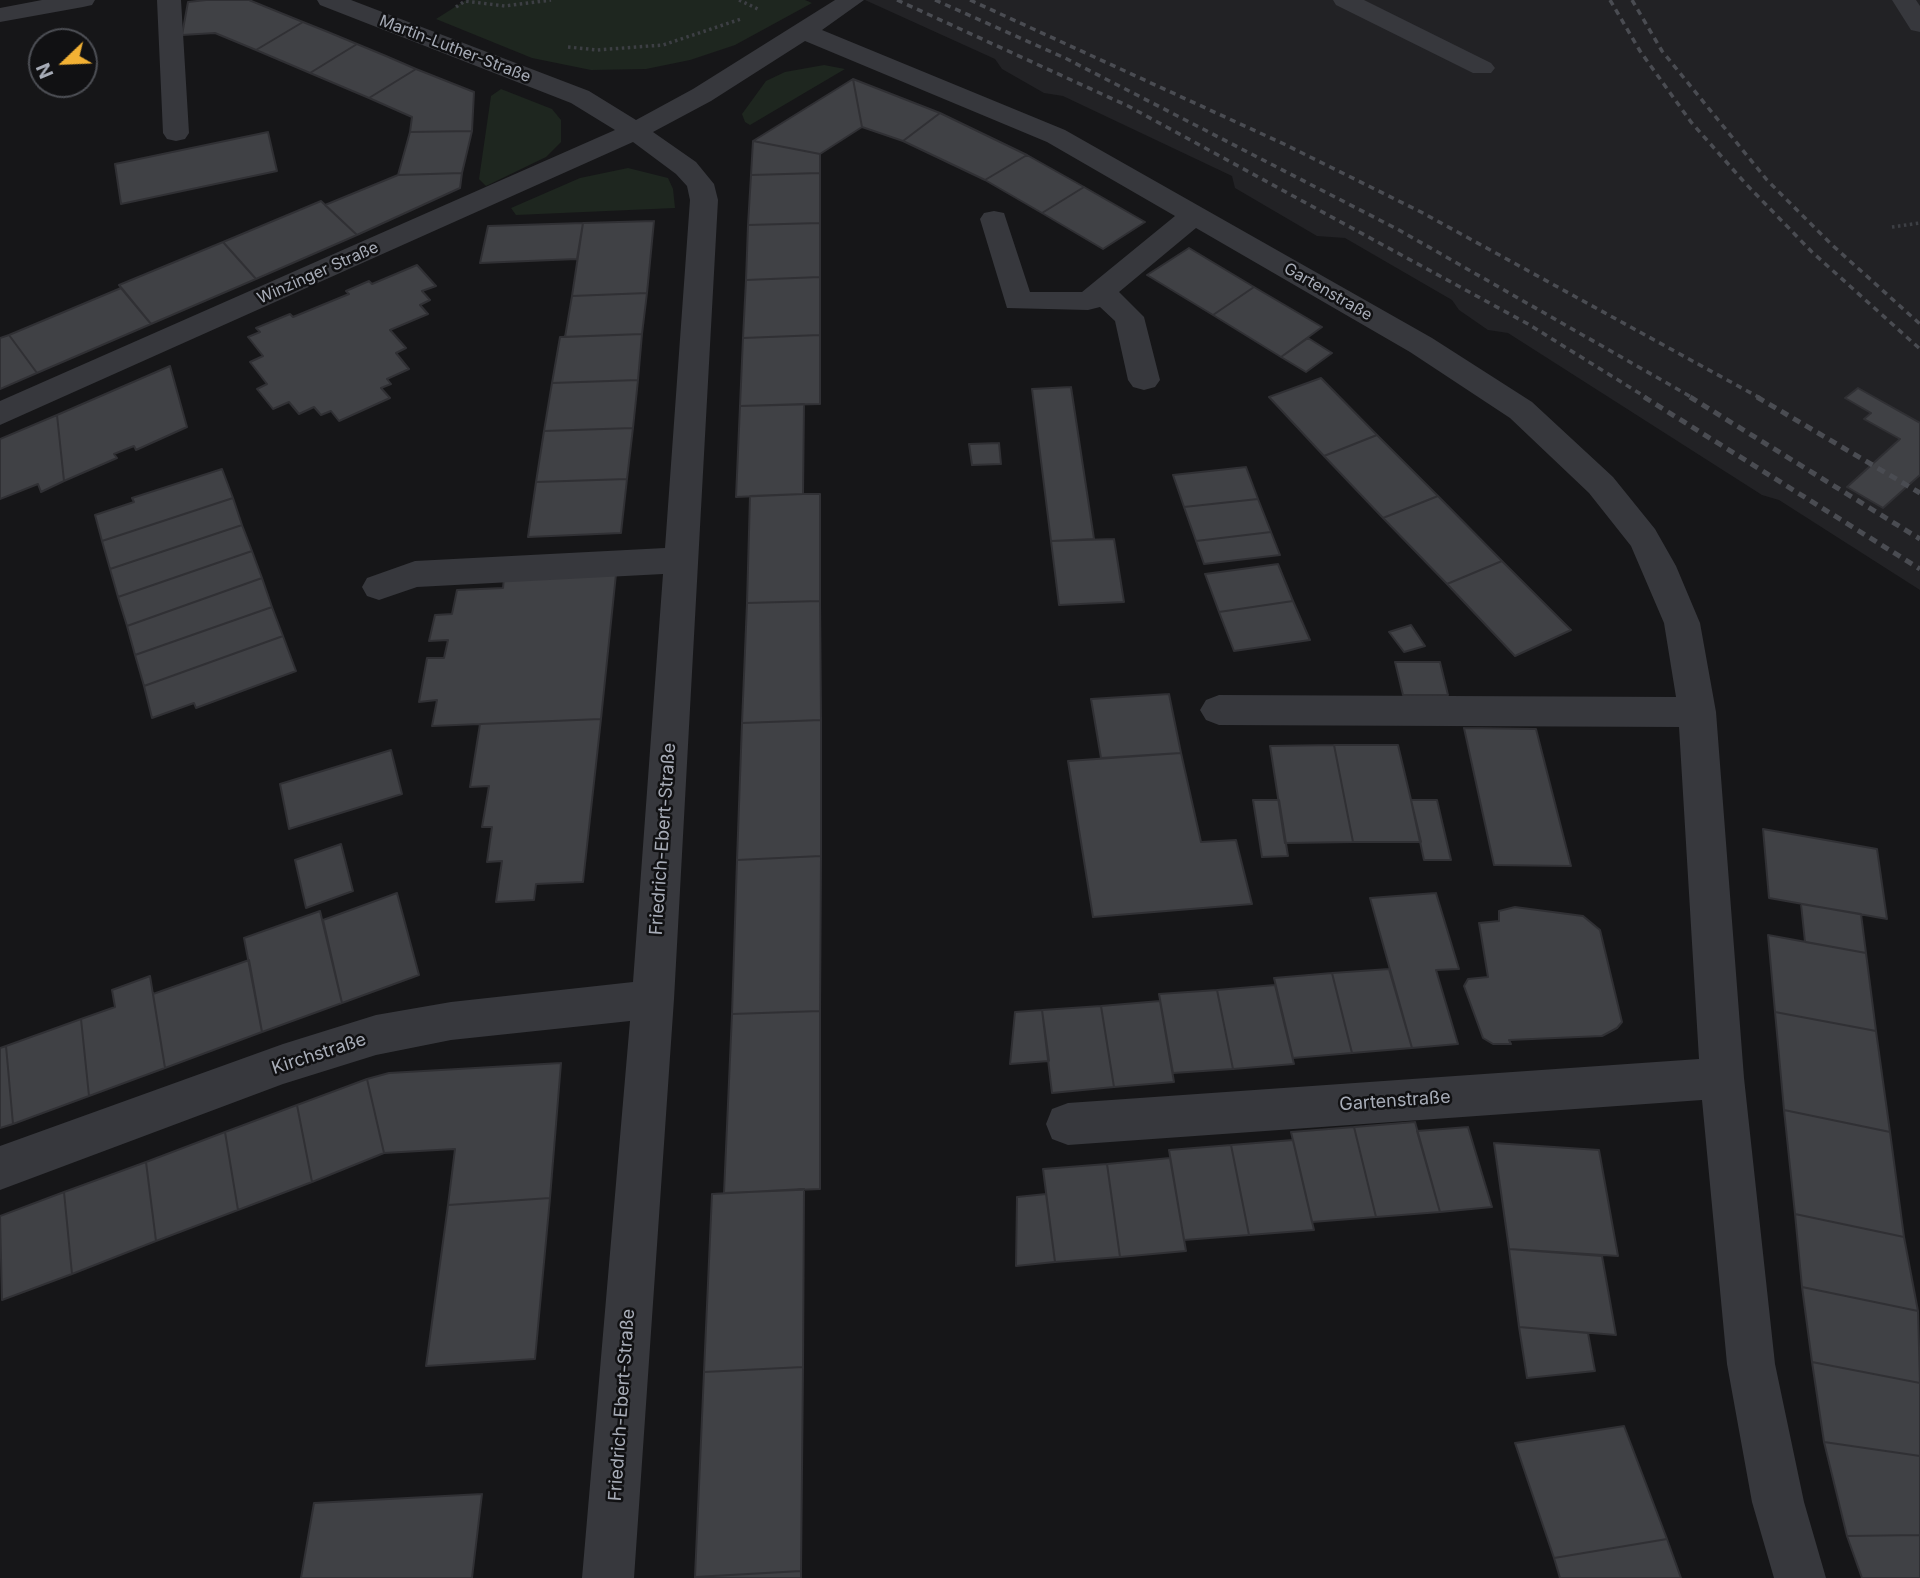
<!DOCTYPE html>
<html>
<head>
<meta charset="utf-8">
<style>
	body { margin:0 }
	#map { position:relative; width:1920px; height:1578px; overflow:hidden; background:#161618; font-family:Inter,sans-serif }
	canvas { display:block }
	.north { position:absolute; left:28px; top:28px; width:70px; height:70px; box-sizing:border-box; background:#111113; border:2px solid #4d4f55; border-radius:50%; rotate:247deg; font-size:19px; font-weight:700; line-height:28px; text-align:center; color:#a8adb8 }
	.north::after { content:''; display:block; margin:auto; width:24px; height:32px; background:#f2b134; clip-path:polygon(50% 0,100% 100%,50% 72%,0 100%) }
</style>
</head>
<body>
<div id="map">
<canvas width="1920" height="1578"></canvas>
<div class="north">N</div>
</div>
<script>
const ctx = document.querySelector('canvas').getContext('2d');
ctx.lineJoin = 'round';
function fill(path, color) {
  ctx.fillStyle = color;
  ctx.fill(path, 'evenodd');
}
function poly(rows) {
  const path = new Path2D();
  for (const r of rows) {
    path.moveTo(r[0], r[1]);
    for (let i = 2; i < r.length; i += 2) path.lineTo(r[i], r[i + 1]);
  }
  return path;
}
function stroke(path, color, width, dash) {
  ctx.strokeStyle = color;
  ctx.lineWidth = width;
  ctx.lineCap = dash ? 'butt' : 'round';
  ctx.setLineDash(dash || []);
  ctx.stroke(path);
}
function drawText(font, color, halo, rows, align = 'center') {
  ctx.font = font + ' Inter,sans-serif';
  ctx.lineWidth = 5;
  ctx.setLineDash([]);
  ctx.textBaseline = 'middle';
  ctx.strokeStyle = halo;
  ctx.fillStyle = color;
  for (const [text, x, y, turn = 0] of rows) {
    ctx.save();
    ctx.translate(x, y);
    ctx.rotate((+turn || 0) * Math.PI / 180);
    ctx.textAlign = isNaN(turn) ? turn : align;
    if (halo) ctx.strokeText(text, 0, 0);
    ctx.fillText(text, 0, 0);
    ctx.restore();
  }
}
fill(poly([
	[865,0,1920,0,1920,590,1779,500,1762,495,1508,333,1488,330,1459,310,1452,300,1345,238,1317,236,1235,188,1232,176,1063,96,1044,93,1002,69,995,59]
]), '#222225');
fill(poly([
	[466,0,805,0,812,3,735,45,690,60,646,69,591,70,532,58,436,19],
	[824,65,845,69,750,125,745,122,742,114,766,81,785,72],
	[501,89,552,109,561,120,561,142,546,157,486,186,479,179,491,96],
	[628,168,668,178,673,189,675,208,516,215,511,208,580,178]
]), '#1e261f');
const building = poly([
	[206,0,249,0,303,22,256,50,215,33,182,35,188,2,206,0],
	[303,22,328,32,357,44,310,73,256,50,303,22],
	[357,44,386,56,416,69,369,98,310,73,357,44],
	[416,69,474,92,472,131,410,132,412,117,369,98,416,69],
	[853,79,862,127,820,154,753,141,853,79],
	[853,79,940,113,903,141,862,127,853,79],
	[940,113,1027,155,985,180,903,141,940,113],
	[472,131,462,173,398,175,410,132,472,131],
	[268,132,277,171,121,204,115,164,268,132],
	[753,141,820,154,820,173,751,175,753,141],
	[1027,155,1084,187,1042,213,985,180,1027,155],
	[462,173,460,188,357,235,325,205,398,175,462,173],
	[820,173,820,223,748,225,751,175,820,173],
	[1084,187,1145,222,1103,249,1042,213,1084,187],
	[321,201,357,235,256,279,223,242,321,201],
	[654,221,647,293,572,296,583,223,654,221],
	[583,223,577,259,480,263,488,226,583,223],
	[820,223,820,277,746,280,748,225,820,223],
	[223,242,256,279,151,324,119,285,223,242],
	[1189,248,1254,287,1213,315,1147,275,1189,248],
	[417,265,436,286,422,291,430,300,420,305,428,314,390,330,406,348,396,353,409,369,387,379,391,384,381,388,390,398,339,421,331,411,321,415,314,407,299,414,289,402,273,409,257,389,267,384,250,362,263,356,248,337,260,332,256,328,290,314,293,317,349,294,346,291,369,281,372,284,417,265],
	[820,277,820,335,743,338,746,280,820,277],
	[1254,287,1322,327,1281,357,1213,315,1254,287],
	[121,288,151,324,37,373,9,335,121,288],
	[647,293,642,334,565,337,572,296,647,293],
	[642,334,638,380,552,383,560,337,642,334],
	[9,335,37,373,0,389,0,338,9,335],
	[820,335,820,404,740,406,743,338,820,335],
	[1308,338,1332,353,1306,372,1281,357,1308,338],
	[170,366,187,427,136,450,134,446,114,454,117,458,64,481,57,415,170,366],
	[1321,378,1377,435,1324,456,1269,397,1321,378],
	[638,380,633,428,544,431,552,383,638,380],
	[1071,387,1094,539,1051,541,1032,389,1071,387],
	[1858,388,1920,423,1920,475,1883,508,1847,487,1900,439,1864,419,1871,413,1845,398,1858,388],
	[804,404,803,494,736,497,740,406,804,404],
	[57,415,64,481,41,492,38,484,0,499,0,439,57,415],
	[633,428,627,479,536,482,544,431,633,428],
	[1377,435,1438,496,1383,518,1324,456,1377,435],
	[999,443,1001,464,972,465,969,444,999,443],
	[1246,467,1258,499,1184,507,1173,475,1246,467],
	[222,469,233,498,102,541,95,515,134,502,132,498,222,469],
	[627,479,621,533,528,537,536,482,627,479],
	[803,494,820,494,820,601,747,603,750,496,803,494],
	[1438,496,1502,561,1447,584,1383,518,1438,496],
	[233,498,242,525,110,569,102,541,233,498],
	[1258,499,1271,532,1196,541,1184,507,1258,499],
	[242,525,252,551,118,597,110,569,242,525],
	[1271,532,1280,555,1204,564,1196,541,1271,532],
	[1114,539,1124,602,1059,605,1051,541,1114,539],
	[252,551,262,578,127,626,118,597,252,551],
	[1502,561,1571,630,1515,656,1447,584,1502,561],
	[1278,564,1293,601,1219,612,1205,574,1278,564],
	[616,574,601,719,432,726,437,700,419,702,427,658,444,658,448,640,429,641,435,615,452,614,457,590,503,588,504,578,616,574],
	[262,578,272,607,135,655,127,626,262,578],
	[820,601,821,720,742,723,747,603,820,601],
	[1293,601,1310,640,1234,651,1219,612,1293,601],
	[272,607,283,636,144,686,135,655,272,607],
	[1411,625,1425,646,1404,652,1389,632,1411,625],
	[283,636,296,671,196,708,194,703,152,718,144,686,283,636],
	[1395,662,1440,662,1448,695,1403,695,1395,662],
	[1169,694,1181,753,1101,758,1091,699,1169,694],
	[601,719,583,882,536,884,534,900,496,902,502,861,487,862,492,827,482,827,489,786,470,787,480,724,601,719],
	[821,720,821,856,737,860,742,723,821,720],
	[1464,728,1536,729,1571,866,1494,865,1464,728],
	[1334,745,1353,842,1285,843,1270,746,1334,745],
	[1334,745,1398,745,1421,842,1353,842,1334,745],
	[391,750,402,794,289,829,280,784,391,750],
	[1181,753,1201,842,1236,840,1252,904,1093,917,1068,761,1181,753],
	[1253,800,1279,800,1288,856,1262,857,1253,800],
	[1411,800,1437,800,1451,860,1424,860,1411,800],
	[1763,829,1877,849,1887,919,1769,898,1763,829],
	[341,844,353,891,306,908,295,860,341,844],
	[821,856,820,1011,732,1014,737,860,821,856],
	[397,893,419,975,342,1003,323,920,397,893],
	[1436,893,1459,969,1436,970,1458,1044,1412,1048,1370,898,1436,893],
	[1801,904,1861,914,1866,953,1805,942,1801,904],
	[1515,907,1583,916,1600,930,1622,1022,1617,1028,1602,1036,1509,1040,1511,1044,1493,1044,1483,1038,1464,986,1468,979,1488,977,1479,923,1499,921,1499,911,1515,907],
	[320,911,342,1003,262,1032,244,938,320,911],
	[1768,935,1866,953,1876,1031,1775,1012,1768,935],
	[249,960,262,1032,165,1068,153,994,249,960],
	[1389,969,1412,1048,1352,1053,1332,973,1389,969],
	[1332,973,1352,1053,1293,1058,1274,978,1332,973],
	[150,976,165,1068,89,1096,81,1019,115,1007,112,990,150,976],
	[1275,985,1294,1064,1233,1069,1217,990,1275,985],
	[1217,990,1233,1069,1173,1073,1159,994,1217,990],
	[1160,1001,1174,1082,1114,1087,1101,1006,1160,1001],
	[1101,1006,1114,1087,1052,1093,1042,1010,1101,1006],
	[1042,1010,1049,1061,1010,1064,1015,1012,1042,1010],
	[820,1011,820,1189,724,1193,732,1014,820,1011],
	[1775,1012,1876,1031,1890,1132,1784,1110,1775,1012],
	[81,1019,89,1096,13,1124,6,1046,81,1019],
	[6,1046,13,1124,0,1128,0,1048,6,1046],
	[561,1063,550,1198,448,1205,455,1149,384,1153,367,1079,389,1073,561,1063],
	[367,1079,384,1153,312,1182,297,1105,367,1079],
	[297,1105,312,1182,238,1210,225,1132,297,1105],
	[1784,1110,1890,1132,1904,1237,1795,1214,1784,1110],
	[1415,1122,1440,1212,1376,1217,1354,1127,1415,1122],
	[1354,1127,1376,1217,1312,1222,1291,1132,1354,1127],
	[1468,1127,1492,1207,1440,1212,1417,1131,1468,1127],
	[225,1132,238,1210,156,1241,146,1162,225,1132],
	[1293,1140,1314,1230,1249,1235,1231,1145,1293,1140],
	[1494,1143,1599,1150,1618,1256,1509,1249,1494,1143],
	[1231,1145,1249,1235,1184,1240,1169,1150,1231,1145],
	[1170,1158,1186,1251,1120,1257,1107,1164,1170,1158],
	[146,1162,156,1241,72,1274,64,1192,146,1162],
	[1107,1164,1120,1257,1055,1262,1043,1169,1107,1164],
	[804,1189,803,1367,704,1372,712,1194,804,1189],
	[64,1192,72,1274,2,1300,0,1216,64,1192],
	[1046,1194,1055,1262,1016,1266,1017,1197,1046,1194],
	[550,1198,535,1359,426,1366,448,1205,550,1198],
	[1795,1214,1904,1237,1918,1311,1802,1287,1795,1214],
	[1509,1249,1602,1256,1616,1335,1519,1327,1509,1249],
	[1802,1287,1918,1311,1920,1383,1812,1362,1802,1287],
	[1519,1327,1588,1333,1595,1371,1527,1378,1519,1327],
	[1812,1362,1920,1383,1920,1456,1824,1442,1812,1362],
	[803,1367,801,1571,695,1577,704,1372,803,1367],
	[1624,1426,1667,1539,1554,1558,1515,1443,1624,1426],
	[1824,1442,1920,1456,1920,1535,1847,1536,1824,1442],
	[482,1494,472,1578,301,1578,314,1503,482,1494],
	[1920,1535,1920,1578,1862,1578,1847,1536,1920,1535],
	[1667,1539,1681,1578,1560,1578,1554,1558,1667,1539],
	[801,1571,801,1578,695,1578,695,1577,801,1571]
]);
fill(building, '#404145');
stroke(building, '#303034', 2);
stroke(poly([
	[739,0,760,10],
	[456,7,465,1,505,6,551,0],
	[568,47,597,50,663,45,741,19],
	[1892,227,1920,223]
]), '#3d3f44', 3.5, [2.5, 3.5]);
fill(poly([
	[42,0,95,0,92,5,83,7,0,22,0,8,42,0],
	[157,0,181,0,189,133,185,139,176,141,167,139,163,133,157,0],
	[317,0,351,0,589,91,636,120,693,89,835,0,864,0,822,30,1065,130,1432,338,1532,402,1613,477,1655,529,1676,566,1700,623,1716,712,1744,1078,1775,1364,1804,1502,1826,1578,1774,1578,1752,1502,1727,1364,1702,1100,1068,1145,1052,1139,1046,1124,1052,1109,1068,1103,1699,1059,1679,727,1219,725,1206,720,1200,710,1206,700,1219,695,1676,697,1664,623,1631,546,1589,493,1510,418,1410,352,1196,228,1119,292,1144,317,1160,380,1155,387,1144,390,1133,387,1128,380,1115,321,1100,307,1088,310,1007,308,980,219,984,213,994,211,1004,213,1030,292,1082,292,1175,216,1047,142,805,41,711,101,653,132,696,162,714,184,718,200,674,999,634,1578,582,1578,630,1021,451,1040,376,1055,283,1084,0,1190,0,1146,283,1044,376,1015,451,1002,633,982,663,574,417,587,379,600,367,596,362,587,367,578,415,561,665,548,690,200,687,186,676,174,633,142,0,425,0,401,615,130,571,103,320,5,317,0],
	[1333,0,1364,0,1491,63,1495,68,1491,73,1473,73,1336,5,1333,0],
	[1892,0,1916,0,1920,6,1920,32,1911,30,1892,0]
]), '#37383d');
stroke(poly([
	[897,0,1128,106,1528,324,1647,398],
	[935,0,1065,58,1399,230,1693,398],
	[970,0,1284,144,1421,212,1760,398],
	[1610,0,1640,51,1691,122,1745,183,1812,252,1920,349],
	[1632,0,1662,51,1767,180,1831,244,1920,324]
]), '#4a4c52', 3.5, [6, 5]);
stroke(poly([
	[1644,397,1920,569],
	[1690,397,1920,539],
	[1757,397,1920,493]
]), '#4a4c52', 5, [8, 6]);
drawText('16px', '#a8adb8', '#111113', [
	["Martin-Luther-Straße",455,49,21],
	["Winzinger Straße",318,273,-24],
	["Gartenstraße",1328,292,30]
]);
drawText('18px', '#a8adb8', '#111113', [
	["Friedrich-Ebert-Straße",663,839,-86],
	["Kirchstraße",319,1054,-18],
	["Gartenstraße",1395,1101,-4],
	["Friedrich-Ebert-Straße",622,1405,-86]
]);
</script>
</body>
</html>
